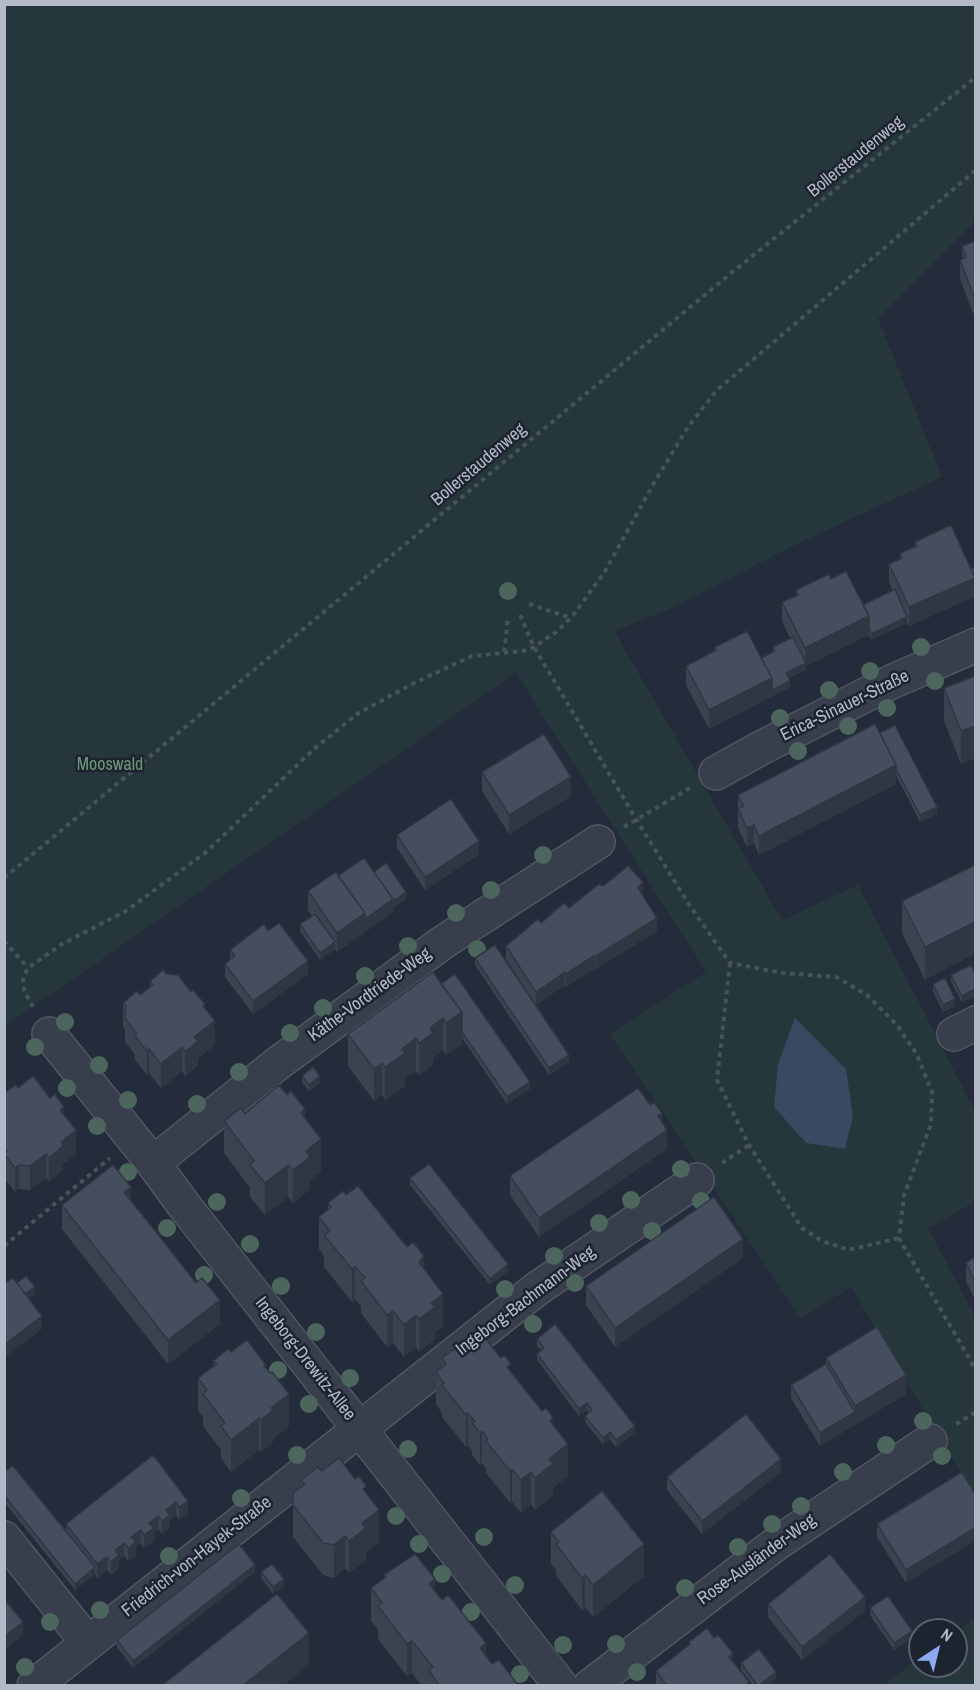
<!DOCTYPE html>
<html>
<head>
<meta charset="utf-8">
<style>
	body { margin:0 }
	#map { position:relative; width:980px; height:1690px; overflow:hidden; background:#242b3a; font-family:"Archivo Narrow",sans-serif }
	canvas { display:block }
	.frame { position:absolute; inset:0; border:6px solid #b3b9c6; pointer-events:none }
	.north { position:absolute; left:908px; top:1618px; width:60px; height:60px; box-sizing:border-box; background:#1d232f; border:2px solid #595f6b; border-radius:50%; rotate:35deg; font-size:16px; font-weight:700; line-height:24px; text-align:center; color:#b3b9c6 }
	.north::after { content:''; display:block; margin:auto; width:21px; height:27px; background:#8daaf1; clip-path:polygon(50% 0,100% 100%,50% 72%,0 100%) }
</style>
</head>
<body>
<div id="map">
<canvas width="980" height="1690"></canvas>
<div class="frame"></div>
<div class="north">N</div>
</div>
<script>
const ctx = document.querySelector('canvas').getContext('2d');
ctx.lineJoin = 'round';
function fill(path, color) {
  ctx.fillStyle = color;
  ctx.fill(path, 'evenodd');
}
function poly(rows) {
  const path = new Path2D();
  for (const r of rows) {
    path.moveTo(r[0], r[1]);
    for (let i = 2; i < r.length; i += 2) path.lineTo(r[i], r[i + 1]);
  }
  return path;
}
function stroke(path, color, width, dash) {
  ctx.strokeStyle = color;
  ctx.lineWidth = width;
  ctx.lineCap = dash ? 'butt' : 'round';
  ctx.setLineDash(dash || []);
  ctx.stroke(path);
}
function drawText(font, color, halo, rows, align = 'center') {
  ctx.font = font + ' "Archivo Narrow",sans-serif';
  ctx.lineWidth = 5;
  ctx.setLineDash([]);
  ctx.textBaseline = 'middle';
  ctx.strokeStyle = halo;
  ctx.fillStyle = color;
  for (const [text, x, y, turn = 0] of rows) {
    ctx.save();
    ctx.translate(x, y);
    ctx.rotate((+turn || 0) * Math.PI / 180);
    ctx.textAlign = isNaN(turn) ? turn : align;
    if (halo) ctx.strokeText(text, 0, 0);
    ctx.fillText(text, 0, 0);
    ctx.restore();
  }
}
fill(poly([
	[5,5,975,5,975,221,878,318,942,477,797,544,669,609,614,631,782,920,858,885,975,1111,975,1202,928,1228,975,1316,975,1497,851,1287,801,1318,610,1034,706,972,516,673,5,1026],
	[975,1618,975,1685,883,1685,920,1658,920,1666,956,1666,956,1632]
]), '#26373b');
fill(poly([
	[795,1018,846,1069,853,1117,845,1149,806,1143,774,1107,778,1064]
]), '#3a4862');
const minor = poly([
	[716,773,759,749,891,682,976,645],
	[49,1034,153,1163,183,1204,561,1686],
	[954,1034,976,1023],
	[153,1163,277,1064,442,943,598,842],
	[4,1538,88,1643],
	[34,1686,538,1288,697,1180],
	[590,1686,777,1543,930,1441]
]);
stroke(minor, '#505662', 36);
stroke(poly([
	[529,604,571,618],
	[520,615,534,647,636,819,690,906,730,963,782,973,836,977,867,995,897,1025,916,1053,932,1092,931,1124,904,1195,899,1238,976,1370],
	[504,652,508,619],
	[624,827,690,788],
	[4,878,736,269,976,77],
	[4,941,28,968],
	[730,963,717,1080,749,1145,802,1228,822,1241,848,1250,899,1238],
	[33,1007,24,990,23,979,28,968,62,944,126,911,205,853,315,748,357,714,414,683,472,656,523,651,534,647,556,632,571,618,604,573,654,483,688,427,716,391,976,170],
	[722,1163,749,1145],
	[4,1246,110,1158],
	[956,1424,976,1412]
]), '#445459', 4, [4.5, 4.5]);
stroke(minor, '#383e4b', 33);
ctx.fillStyle = '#4c665d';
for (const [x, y] of [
	[508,591],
	[921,647],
	[870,671],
	[935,681],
	[829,690],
	[887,708],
	[780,718],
	[848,726],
	[798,751],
	[543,855],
	[491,890],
	[456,913],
	[408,946],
	[477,949],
	[365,976],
	[323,1008],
	[65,1022],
	[290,1033],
	[35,1047],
	[99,1065],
	[239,1072],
	[67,1088],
	[128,1100],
	[197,1104],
	[97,1126],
	[681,1169],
	[128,1172],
	[631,1200],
	[701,1201],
	[217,1202],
	[599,1223],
	[167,1228],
	[652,1231],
	[250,1244],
	[554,1256],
	[204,1275],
	[575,1283],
	[281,1286],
	[505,1289],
	[533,1324],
	[316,1332],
	[278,1370],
	[350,1378],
	[309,1404],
	[923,1421],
	[886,1445],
	[408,1449],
	[297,1455],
	[942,1456],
	[843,1472],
	[241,1498],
	[801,1506],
	[396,1516],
	[772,1524],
	[484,1537],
	[419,1544],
	[738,1547],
	[169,1556],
	[442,1574],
	[515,1585],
	[685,1588],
	[100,1610],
	[471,1612],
	[50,1622],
	[616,1644],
	[563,1645],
	[25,1667],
	[637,1672],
	[520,1674]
]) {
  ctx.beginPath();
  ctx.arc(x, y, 9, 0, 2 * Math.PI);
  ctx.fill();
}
fill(poly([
	[975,241,975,318,960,279,960,260,962,259,962,246],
	[915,542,971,570,975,567,975,598,975,596,909,626,907,623,871,640,869,635,806,666,806,670,789,678,790,687,709,729,686,685,686,666,715,651,715,647,761,658,773,652,773,647,790,638,782,621,782,602,796,596,796,590,831,579,863,605,893,591,889,582,889,564,900,559,900,553,915,546],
	[975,676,975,758,961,764,944,721,944,688],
	[880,733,937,814,920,822,896,775,896,784,759,855,754,843,747,847,738,828,738,795],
	[482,772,571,796,509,834,482,791],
	[397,835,479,854,425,890,397,848],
	[975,865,925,980,902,933,902,901],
	[374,872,406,899,393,908,393,912,337,952,335,949,320,960,300,931,300,924,312,916,308,910,308,891,338,876],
	[603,886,643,895,657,931,596,969,595,968,566,987,565,985,536,1005,506,959,506,946,541,923,569,908],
	[268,931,308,974,253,1014,225,977,225,964,230,960,230,950],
	[475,958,569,1062,549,1075,475,965],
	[971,965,962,1003,951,981,951,975],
	[150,981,205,1009,215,1045,198,1058,198,1065,185,1076,182,1071,161,1088,149,1073,147,1075,135,1060,135,1055,125,1042,125,1029,123,1027,123,1003,140,995,150,987],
	[441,984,530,1089,507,1104,462,1038,462,1044,446,1055,443,1050,433,1058,433,1065,419,1075,416,1071,405,1078,405,1086,385,1100,382,1095,374,1101,348,1066,348,1034],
	[933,984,955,1006,943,1012,933,991],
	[302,1076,320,1083,309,1091,302,1082],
	[18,1088,64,1116,76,1154,63,1164,63,1170,49,1182,46,1178,30,1190,19,1189,15,1192,4,1178,4,1093],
	[245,1114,305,1118,321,1171,310,1180,310,1189,293,1203,288,1197,265,1215,250,1197,250,1188,224,1153,224,1121],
	[662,1122,667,1149,539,1237,510,1195,510,1176],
	[410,1178,508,1271,490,1285,410,1185],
	[131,1200,196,1283,220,1324,168,1364,62,1229,62,1205],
	[328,1203,424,1270,443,1326,435,1332,435,1339,419,1352,416,1347,404,1357,393,1343,387,1347,361,1313,361,1306,355,1299,352,1302,324,1267,324,1256,319,1249,319,1217,328,1209],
	[975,1257,975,1300,966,1281,966,1263],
	[743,1258,615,1347,586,1305,586,1286],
	[537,1339,635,1433,616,1447,610,1439,603,1444,585,1422,585,1416,589,1413,587,1410,579,1416,537,1360,537,1354,541,1350,537,1346],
	[464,1350,511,1372,553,1425,568,1476,553,1488,553,1496,535,1510,531,1504,521,1513,512,1502,510,1503,486,1473,486,1469,482,1463,480,1465,472,1455,472,1451,468,1445,466,1447,442,1417,442,1413,436,1404,436,1372,442,1367,442,1358],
	[231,1352,266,1368,289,1426,273,1439,273,1442,261,1452,259,1450,231,1472,221,1458,221,1450,203,1426,203,1416,198,1411,198,1378,213,1366,213,1361],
	[826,1358,906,1394,820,1446,791,1398,791,1385,826,1364],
	[153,1455,188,1514,179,1520,176,1515,170,1520,170,1528,162,1534,158,1529,154,1533,154,1541,144,1548,141,1543,136,1547,136,1555,128,1561,124,1556,119,1560,119,1568,111,1575,107,1570,97,1578,95,1574,75,1590,4,1502,4,1472,66,1531,66,1524],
	[322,1471,355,1479,366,1493,379,1542,366,1552,366,1560,349,1573,345,1568,334,1578,323,1575,293,1537,293,1493,301,1487,301,1480],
	[781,1472,702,1534,667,1490,667,1477],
	[962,1472,906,1583,877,1537,877,1524],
	[551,1532,644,1576,593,1617,585,1607,582,1610,556,1576,556,1570,551,1564],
	[255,1572,133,1668,117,1647,117,1640],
	[261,1572,284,1586,273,1594,261,1578],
	[384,1575,435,1591,492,1664,518,1686,422,1686,412,1673,407,1676,378,1639,378,1630,371,1621,371,1588,384,1578],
	[768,1604,865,1611,802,1660,768,1617],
	[870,1608,912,1638,894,1650,870,1615],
	[689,1642,733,1662,749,1686,656,1686,656,1671,689,1645],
	[741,1663,776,1678,767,1686,753,1686,741,1670]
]), '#3b4351');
fill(poly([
	[975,578,975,596,909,626,909,607],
	[869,616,869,635,806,666,806,670,786,679,786,673,805,664,805,648],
	[907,617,907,623,871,640,871,634],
	[772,678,790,681,790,687,709,729,709,710],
	[975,726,975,758,961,764,961,731],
	[896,765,896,784,759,855,759,836],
	[571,777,571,796,509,834,509,815],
	[937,807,937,814,920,822,920,815],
	[754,825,754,843,747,847,747,828],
	[479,841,479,854,425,890,425,877],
	[643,882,643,896,638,888],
	[406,892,406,899,393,908,393,912,365,932,365,919,393,899],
	[365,913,365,932,337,952,337,933],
	[657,918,657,931,596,969,596,956],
	[975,922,975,954,925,980,925,947],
	[335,942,335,949,320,960,320,953],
	[595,955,595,968,566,987,566,974],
	[308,961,308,974,253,1014,253,1001],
	[565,972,565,985,536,1005,536,992],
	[975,989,975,996,962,1003,962,996],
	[955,999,955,1006,943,1012,943,1005],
	[205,1004,205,1028,215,1021,215,1045,198,1058,198,1065,185,1076,185,1052,194,1037,203,1006],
	[462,1012,462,1044,446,1055,446,1023],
	[443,1018,443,1050,433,1058,433,1065,419,1075,419,1043,430,1028],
	[416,1038,416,1071,405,1078,405,1086,385,1100,385,1067,402,1049],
	[182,1047,182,1071,161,1088,161,1064],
	[149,1049,149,1073,147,1075,147,1051],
	[569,1055,569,1062,549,1075,549,1068],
	[382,1063,382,1095,374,1101,374,1069],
	[320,1076,320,1083,309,1091,309,1085],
	[530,1082,530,1089,507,1104,507,1097],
	[64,1107,64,1131,60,1110],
	[305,1109,305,1142,301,1113],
	[662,1113,662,1132,658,1116],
	[76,1130,76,1154,63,1164,63,1170,49,1182,49,1158,61,1142],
	[667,1130,667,1149,539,1237,539,1218],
	[321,1139,321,1171,310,1180,310,1189,293,1203,293,1170,306,1151],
	[46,1154,46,1178,30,1190,30,1166],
	[19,1165,19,1189,15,1192,15,1168],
	[288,1165,288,1197,265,1215,265,1183],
	[131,1187,131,1211,124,1192],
	[743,1239,743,1258,615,1347,615,1328],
	[424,1256,424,1288,419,1262],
	[508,1264,508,1271,490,1285,490,1279],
	[355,1267,355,1299,352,1302,352,1269],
	[35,1287,35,1294,23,1303,23,1296],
	[443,1294,443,1326,435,1332,435,1339,419,1352,419,1319,431,1303],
	[220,1300,220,1324,168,1364,168,1340],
	[393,1311,393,1343,387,1347,387,1315],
	[416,1315,416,1347,404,1357,404,1325],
	[42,1316,42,1329,4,1358,4,1345],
	[906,1375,906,1394,820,1446,820,1433,855,1412,855,1406],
	[289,1394,289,1426,273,1439,273,1442,261,1452,261,1420,271,1408],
	[587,1403,587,1410,579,1416,579,1409],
	[468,1413,468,1445,466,1447,466,1415],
	[259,1418,259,1450,231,1472,231,1440],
	[635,1426,635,1433,616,1447,616,1440],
	[482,1431,482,1463,480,1465,480,1433],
	[610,1432,610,1439,603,1444,603,1438],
	[568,1444,568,1476,553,1488,553,1496,535,1510,535,1478,549,1459],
	[781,1459,781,1472,702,1534,702,1521],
	[512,1469,512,1502,510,1503,510,1471],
	[531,1472,531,1504,521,1513,521,1480],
	[188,1501,188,1514,179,1520,179,1507],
	[176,1502,176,1515,170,1520,170,1528,162,1534,162,1521,166,1510],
	[379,1510,379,1542,366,1552,366,1560,349,1573,349,1541,362,1523],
	[158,1516,158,1529,154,1533,154,1541,144,1548,144,1535,149,1523],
	[975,1528,975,1541,906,1583,906,1570],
	[141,1530,141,1543,136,1547,136,1555,128,1561,128,1548,131,1537],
	[345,1536,345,1568,334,1578,334,1545],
	[124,1543,124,1556,119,1560,119,1568,111,1575,111,1562,115,1550],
	[644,1544,644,1576,593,1617,593,1585],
	[107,1557,107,1570,97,1578,97,1564],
	[255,1565,255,1572,133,1668,133,1661],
	[95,1567,95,1574,75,1590,75,1584],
	[585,1575,585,1607,582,1610,582,1578],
	[284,1579,284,1586,273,1594,273,1587],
	[435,1579,435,1611,429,1584],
	[865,1597,865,1611,802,1660,802,1647],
	[23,1622,23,1635,5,1650,4,1656,4,1637],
	[912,1631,912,1638,894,1650,894,1643],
	[309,1633,309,1665,283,1686,242,1686],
	[412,1641,412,1673,407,1676,407,1644],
	[486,1643,486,1676,480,1648],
	[733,1653,733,1685,729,1657],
	[776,1672,776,1678,767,1686,759,1686]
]), '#303742');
const building = poly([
	[975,241,975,299,960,260,966,257,962,246,975,241],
	[951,525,975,578,909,607,889,564,902,558,900,553,917,546,915,542,951,525],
	[975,567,975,592,975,578,971,570,975,567],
	[846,571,869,616,805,648,782,602,798,595,796,590,829,574,831,579,846,571],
	[895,589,907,617,871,634,869,628,869,616,863,605,895,589],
	[747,631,772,678,709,710,686,666,716,650,715,647,747,631],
	[793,637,806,663,786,673,790,681,772,690,772,678,761,658,775,651,773,647,793,637],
	[975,676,975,726,961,731,944,688,975,676],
	[875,724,896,765,759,836,754,825,747,828,738,809,744,806,738,795,875,724],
	[895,725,937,807,920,815,896,769,896,765,880,733,895,725],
	[544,734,571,777,509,815,482,772,544,734],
	[451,799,479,841,425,877,397,835,451,799],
	[364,858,393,899,365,919,365,913,338,876,364,858],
	[386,863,406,892,393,901,393,899,374,872,386,863],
	[975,865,975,922,925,947,902,901,975,865],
	[628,866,643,882,638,888,657,918,596,956,595,955,566,974,565,972,536,992,506,946,538,919,541,923,564,903,569,908,599,884,603,886,628,866],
	[336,872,365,913,337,933,308,891,336,872],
	[315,914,335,942,320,953,300,924,315,914],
	[279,923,308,961,253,1001,225,964,235,956,230,950,264,924,268,931,279,923],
	[495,945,569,1055,549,1068,475,958,495,945],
	[971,965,975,974,975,989,962,996,951,975,971,965],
	[163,970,167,974,178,975,191,992,193,990,205,1004,203,1006,215,1021,194,1037,198,1041,185,1052,182,1047,161,1064,149,1049,147,1051,135,1036,137,1034,125,1018,126,1006,123,1003,137,991,140,995,153,985,150,981,163,970],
	[433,972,462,1012,446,1023,443,1018,430,1028,433,1033,419,1043,416,1038,402,1049,405,1053,385,1067,382,1063,374,1069,348,1034,433,972],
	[455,974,530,1082,507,1097,462,1032,462,1012,441,984,455,974],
	[945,978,955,999,943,1005,933,984,945,978],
	[313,1067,320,1076,309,1085,302,1076,313,1067],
	[33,1076,50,1098,55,1094,64,1107,60,1110,76,1130,61,1142,63,1146,49,1158,46,1154,30,1166,19,1165,15,1168,4,1154,7,1151,4,1147,4,1093,16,1085,18,1088,33,1076],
	[279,1085,287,1095,291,1091,305,1109,301,1113,321,1139,306,1151,310,1157,293,1170,288,1165,265,1183,250,1165,254,1161,224,1121,241,1108,245,1114,279,1085],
	[638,1088,650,1105,654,1102,662,1113,658,1116,667,1130,539,1218,510,1176,638,1088],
	[429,1164,508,1264,490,1279,410,1178,429,1164],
	[113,1165,131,1187,124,1192,160,1237,196,1283,202,1278,220,1300,168,1340,62,1205,113,1165],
	[358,1186,407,1247,413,1242,424,1256,419,1262,443,1294,431,1303,435,1307,419,1319,416,1315,404,1325,393,1311,387,1315,361,1281,365,1278,355,1267,352,1269,324,1235,330,1231,319,1217,331,1207,328,1203,343,1191,346,1195,358,1186],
	[714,1197,743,1239,615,1328,586,1286,714,1197],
	[975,1257,975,1281,966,1263,975,1257],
	[26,1276,35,1287,25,1294,17,1283,26,1276],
	[13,1278,42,1316,4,1345,4,1284,13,1278],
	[555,1324,635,1426,616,1440,610,1432,603,1438,585,1416,592,1410,587,1403,579,1409,537,1354,544,1348,537,1339,555,1324],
	[877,1327,906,1375,855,1406,826,1358,877,1327],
	[483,1335,501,1358,504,1355,511,1364,507,1367,542,1411,546,1408,553,1418,550,1421,568,1444,549,1459,553,1464,535,1478,531,1472,521,1480,512,1469,510,1471,486,1441,488,1439,482,1431,480,1433,472,1423,475,1422,468,1413,466,1415,442,1385,444,1383,436,1372,446,1364,442,1358,460,1345,464,1350,483,1335],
	[247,1340,266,1365,264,1366,270,1373,272,1372,289,1394,271,1408,273,1410,261,1420,259,1418,231,1440,221,1426,225,1423,203,1394,207,1390,198,1378,217,1364,213,1361,228,1349,231,1352,247,1340],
	[826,1364,855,1412,820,1433,791,1385,826,1364],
	[746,1414,781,1459,702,1521,667,1477,746,1414],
	[153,1455,188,1501,179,1507,176,1502,166,1510,170,1515,162,1521,158,1516,149,1523,154,1528,144,1535,141,1530,131,1537,136,1542,128,1548,124,1543,115,1550,119,1555,111,1562,107,1557,97,1564,66,1524,153,1455],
	[339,1458,355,1479,359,1476,366,1486,363,1489,379,1510,362,1523,366,1528,349,1541,345,1536,334,1545,323,1543,293,1505,293,1493,305,1484,301,1480,318,1467,322,1471,339,1458],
	[13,1466,95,1567,75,1584,4,1495,4,1472,13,1466],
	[962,1472,975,1494,975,1528,906,1570,877,1524,962,1472],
	[602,1491,644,1544,593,1585,585,1575,582,1578,556,1544,559,1542,551,1532,602,1491],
	[239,1544,255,1565,133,1661,117,1640,239,1544],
	[415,1554,435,1579,429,1584,442,1600,448,1595,486,1643,480,1648,492,1664,499,1660,518,1685,518,1686,440,1686,429,1671,433,1667,412,1641,407,1644,378,1606,382,1603,371,1588,386,1577,384,1575,415,1554],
	[830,1554,865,1597,802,1647,768,1604,830,1554],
	[272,1564,284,1579,273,1587,261,1572,272,1564],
	[277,1594,309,1633,242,1686,161,1686,277,1594],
	[888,1596,912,1631,894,1643,870,1608,888,1596],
	[4,1599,23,1622,4,1637,4,1599],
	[707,1628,714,1638,718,1635,733,1653,729,1657,749,1682,745,1686,667,1686,656,1671,690,1644,689,1642,707,1628],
	[759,1649,776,1672,758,1686,741,1663,759,1649]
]);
fill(building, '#454e5e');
stroke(building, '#303742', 1.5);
drawText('18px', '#b3b9c6', '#1d232f', [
	["Bollerstaudenweg",856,157,-39],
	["Bollerstaudenweg",479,465,-40],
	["Erica-Sinauer-Straße",845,706,-26],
	["Käthe-Vordtriede-Weg",370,995,-36],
	["Ingeborg-Bachmann-Weg",526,1301,-37],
	["Ingeborg-Drewitz-Allee",305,1359,52],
	["Friedrich-von-Hayek-Straße",197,1557,-38],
	["Rose-Ausländer-Weg",757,1560,-36]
]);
drawText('18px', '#6c9679', '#1d232f', [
	["Mooswald",110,765]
]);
</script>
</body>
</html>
